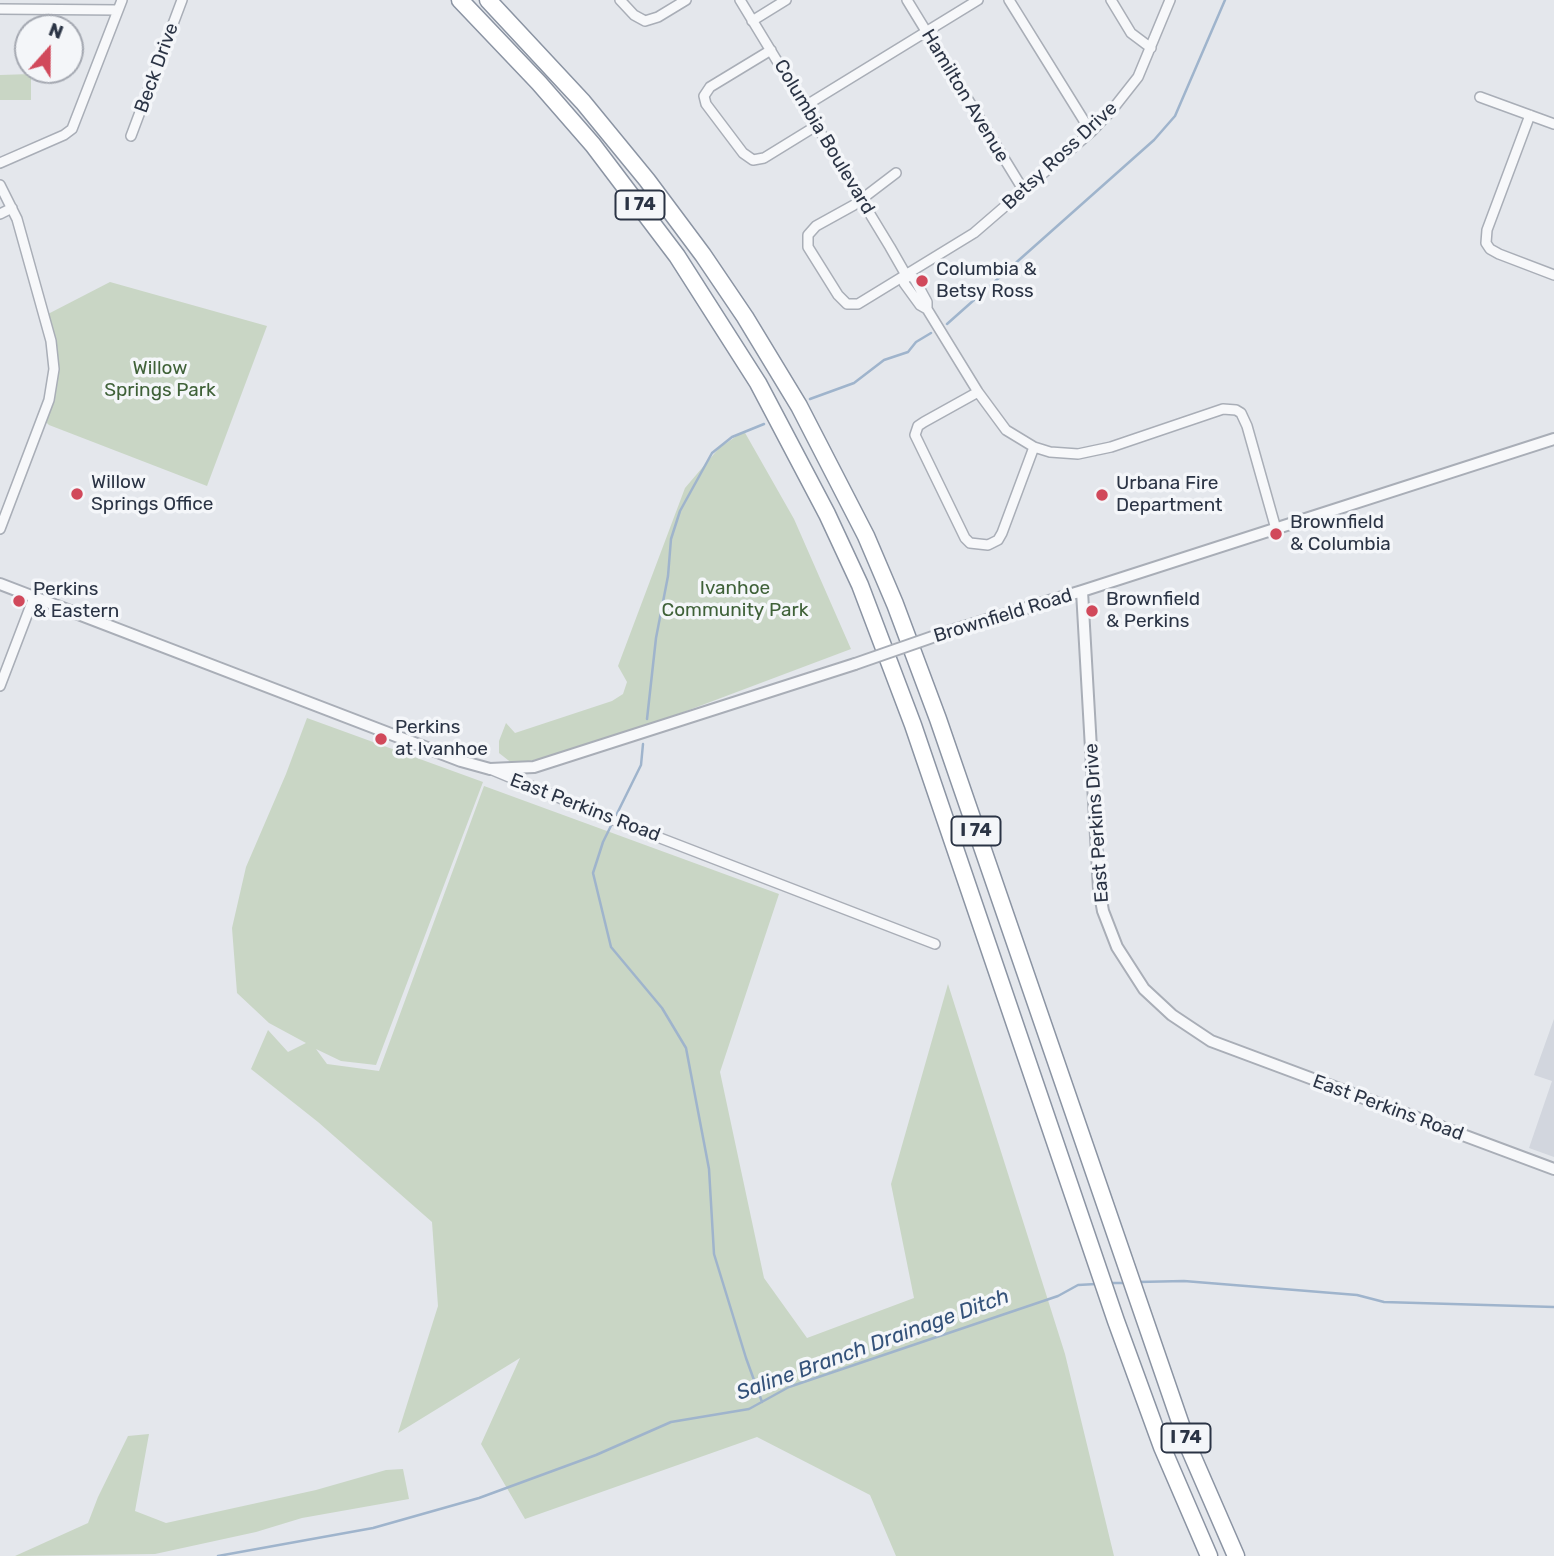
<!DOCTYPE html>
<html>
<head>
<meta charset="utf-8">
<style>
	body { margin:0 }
	#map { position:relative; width:1554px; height:1556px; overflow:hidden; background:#e4e7ec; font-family:Rubik,sans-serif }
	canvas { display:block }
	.north { position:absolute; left:14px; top:14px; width:70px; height:70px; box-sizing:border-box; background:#f4f6f9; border:2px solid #a4a8b1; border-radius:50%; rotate:21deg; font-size:19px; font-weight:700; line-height:28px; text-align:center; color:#2b3445 }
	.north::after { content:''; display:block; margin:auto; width:24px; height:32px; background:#d1495b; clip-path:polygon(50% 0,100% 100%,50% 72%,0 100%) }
</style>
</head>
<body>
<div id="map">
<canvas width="1554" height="1556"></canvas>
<div class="north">N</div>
</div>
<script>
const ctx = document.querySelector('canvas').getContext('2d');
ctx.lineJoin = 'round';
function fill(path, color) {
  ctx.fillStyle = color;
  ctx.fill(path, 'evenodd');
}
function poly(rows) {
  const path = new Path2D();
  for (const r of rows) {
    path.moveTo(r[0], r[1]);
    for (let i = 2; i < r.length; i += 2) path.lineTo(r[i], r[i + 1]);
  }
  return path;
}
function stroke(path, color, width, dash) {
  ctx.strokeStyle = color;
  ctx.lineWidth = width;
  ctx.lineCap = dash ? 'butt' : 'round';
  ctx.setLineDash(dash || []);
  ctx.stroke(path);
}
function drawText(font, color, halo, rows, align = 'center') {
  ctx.font = font + ' Rubik,sans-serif';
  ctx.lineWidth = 7;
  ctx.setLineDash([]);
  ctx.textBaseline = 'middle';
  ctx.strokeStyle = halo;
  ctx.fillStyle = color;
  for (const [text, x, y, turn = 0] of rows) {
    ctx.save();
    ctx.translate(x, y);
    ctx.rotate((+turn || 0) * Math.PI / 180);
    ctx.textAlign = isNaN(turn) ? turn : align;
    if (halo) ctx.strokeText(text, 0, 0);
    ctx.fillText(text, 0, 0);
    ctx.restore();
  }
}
fill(poly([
	[1554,1019,1554,1157,1529,1148,1552,1081,1534,1075]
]), '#d2d6de');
fill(poly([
	[31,74,31,100,0,100,0,75],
	[110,282,267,326,207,486,49,425,46,422,57,355,53,331,48,314],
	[744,431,794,519,851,649,681,713,549,757,513,764,499,753,499,741,506,723,515,733,612,701,623,694,627,682,618,666,685,488,719,448],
	[307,718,483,782,376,1065,341,1061,316,1049,327,1064,379,1071,484,786,779,894,720,1072,764,1278,807,1338,914,1298,891,1184,948,984,1065,1354,1114,1556,896,1556,870,1495,757,1437,525,1519,481,1444,520,1358,398,1433,438,1306,432,1222,318,1122,251,1069,268,1030,288,1052,306,1043,269,1023,237,993,232,928,246,867,286,774],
	[149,1434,135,1511,166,1523,316,1490,386,1470,403,1469,409,1499,302,1518,256,1532,155,1554,15,1556,88,1523,98,1497,128,1436]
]), '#c9d6c5');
stroke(poly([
	[947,324,1154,140,1175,116,1225,0],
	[810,399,854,383,884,360,908,352,916,342,931,333],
	[647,719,656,638,668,576,671,539,680,511,712,453,732,437,764,424],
	[643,744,641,765,603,842,593,873,611,947,662,1008,686,1048,709,1169,714,1254,746,1358,762,1402],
	[1138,1282,1184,1281,1357,1295,1384,1302,1554,1307],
	[1110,1283,1124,1283],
	[218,1556,373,1528,479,1498,596,1455,671,1422,749,1409,789,1387,1058,1296,1078,1285,1096,1284]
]), '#9fb4cc', 2.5);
const minor = poly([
	[620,0,634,15,645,21,658,17,686,0],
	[740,0,890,247,906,275,904,283,920,305,927,309,978,392,1006,430,1034,447,1050,452,1078,454,1111,447,1223,409,1236,410,1241,413,1247,426,1276,529],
	[907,0,1024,191],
	[1009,0,1091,132],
	[1111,0,1131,33,1151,48],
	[0,9,118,10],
	[752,21,786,0],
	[771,50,710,87,704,96,706,104,743,153,753,160,764,158,816,126],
	[1480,97,1554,124],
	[805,106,978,0],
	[1530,115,1487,230,1486,243,1490,249,1499,254,1554,275],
	[131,136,182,0],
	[0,163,64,135,72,129,122,0],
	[896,173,854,205,816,226,808,235,808,247,838,295,847,304,858,304,974,233,1091,132,1112,110,1138,77,1170,0],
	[0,185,17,219,51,341,54,369,49,400,0,529],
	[0,214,12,208],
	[906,275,914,278,927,302,927,309],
	[978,392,924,422,918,426,915,435,965,538,970,543,988,545,998,540,1002,533,1034,447],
	[0,686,34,597],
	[490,769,603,816,935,944]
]);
const tertiary = poly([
	[0,584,461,761,490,769,534,767,855,664],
	[1082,591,1099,889,1103,911,1117,947,1144,989,1172,1015,1211,1041,1554,1169],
	[941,634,1082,591,1554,439]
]);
const motorway = poly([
	[460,0,539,83,593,145,677,256,758,383,827,514,860,585,913,725,1116,1321,1162,1447,1209,1556],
	[488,0,583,102,647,180,703,255,745,317,799,406,866,536,895,604,938,719,1189,1448,1236,1556]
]);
stroke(minor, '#a9aeb7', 12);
stroke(tertiary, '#a9aeb7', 14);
stroke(motorway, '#8b94a3', 19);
stroke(minor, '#f7f8fa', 9);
stroke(tertiary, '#f7f8fa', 10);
stroke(motorway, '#fff', 16);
const tertiaryBridge = poly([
	[855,664,941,634]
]);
stroke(tertiaryBridge, '#a9aeb7', 14, []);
stroke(tertiaryBridge, '#f7f8fa', 10);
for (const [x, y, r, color] of [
	[922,281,7,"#d1495b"],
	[77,494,7,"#d1495b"],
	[1102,495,7,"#d1495b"],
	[1276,534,7,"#d1495b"],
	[19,601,7,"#d1495b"],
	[1092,611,7,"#d1495b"],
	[381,739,7,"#d1495b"]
]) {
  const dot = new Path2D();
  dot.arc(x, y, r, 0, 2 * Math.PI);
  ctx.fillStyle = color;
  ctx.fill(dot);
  stroke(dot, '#f4f6f9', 2.5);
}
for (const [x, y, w] of [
	[640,205,49],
	[976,831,49],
	[1186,1438,49]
]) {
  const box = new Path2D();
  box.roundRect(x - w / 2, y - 14.5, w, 29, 5);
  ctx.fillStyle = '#f4f6f9';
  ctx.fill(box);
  stroke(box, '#2b3445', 2);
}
drawText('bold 18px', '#2b3445', null, [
	["I 74",640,205],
	["I 74",976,831],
	["I 74",1186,1438]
]);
drawText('19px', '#2b3445', '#f4f6f9', [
	["Beck Drive",157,68,-70],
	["Hamilton Avenue",965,96,59],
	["Columbia Boulevard",824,137,59],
	["Betsy Ross Drive",1060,156,-43],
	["Brownfield Road",1003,616,-17],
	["East Perkins Road",585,808,21],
	["East Perkins Drive",1097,823,-94],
	["East Perkins Road",1388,1108,20]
]);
drawText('19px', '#2b3445', '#f4f6f9', [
	["Columbia &",936,270],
	["Betsy Ross",936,292],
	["Willow",91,483],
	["Springs Office",91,505],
	["Urbana Fire",1116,484],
	["Department",1116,506],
	["Brownfield",1290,523],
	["& Columbia",1290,545],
	["Perkins",33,590],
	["& Eastern",33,612],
	["Brownfield",1106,600],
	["& Perkins",1106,622],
	["Perkins",395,728],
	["at Ivanhoe",395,750]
], 'left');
drawText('19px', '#3f6138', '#f4f6f9', [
	["Willow",160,369],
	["Springs Park",160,391],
	["Ivanhoe",735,589],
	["Community Park",735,611]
]);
drawText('italic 21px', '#34527a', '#f4f6f9', [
	["Saline Branch Drainage Ditch",873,1345,-20]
]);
</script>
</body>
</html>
